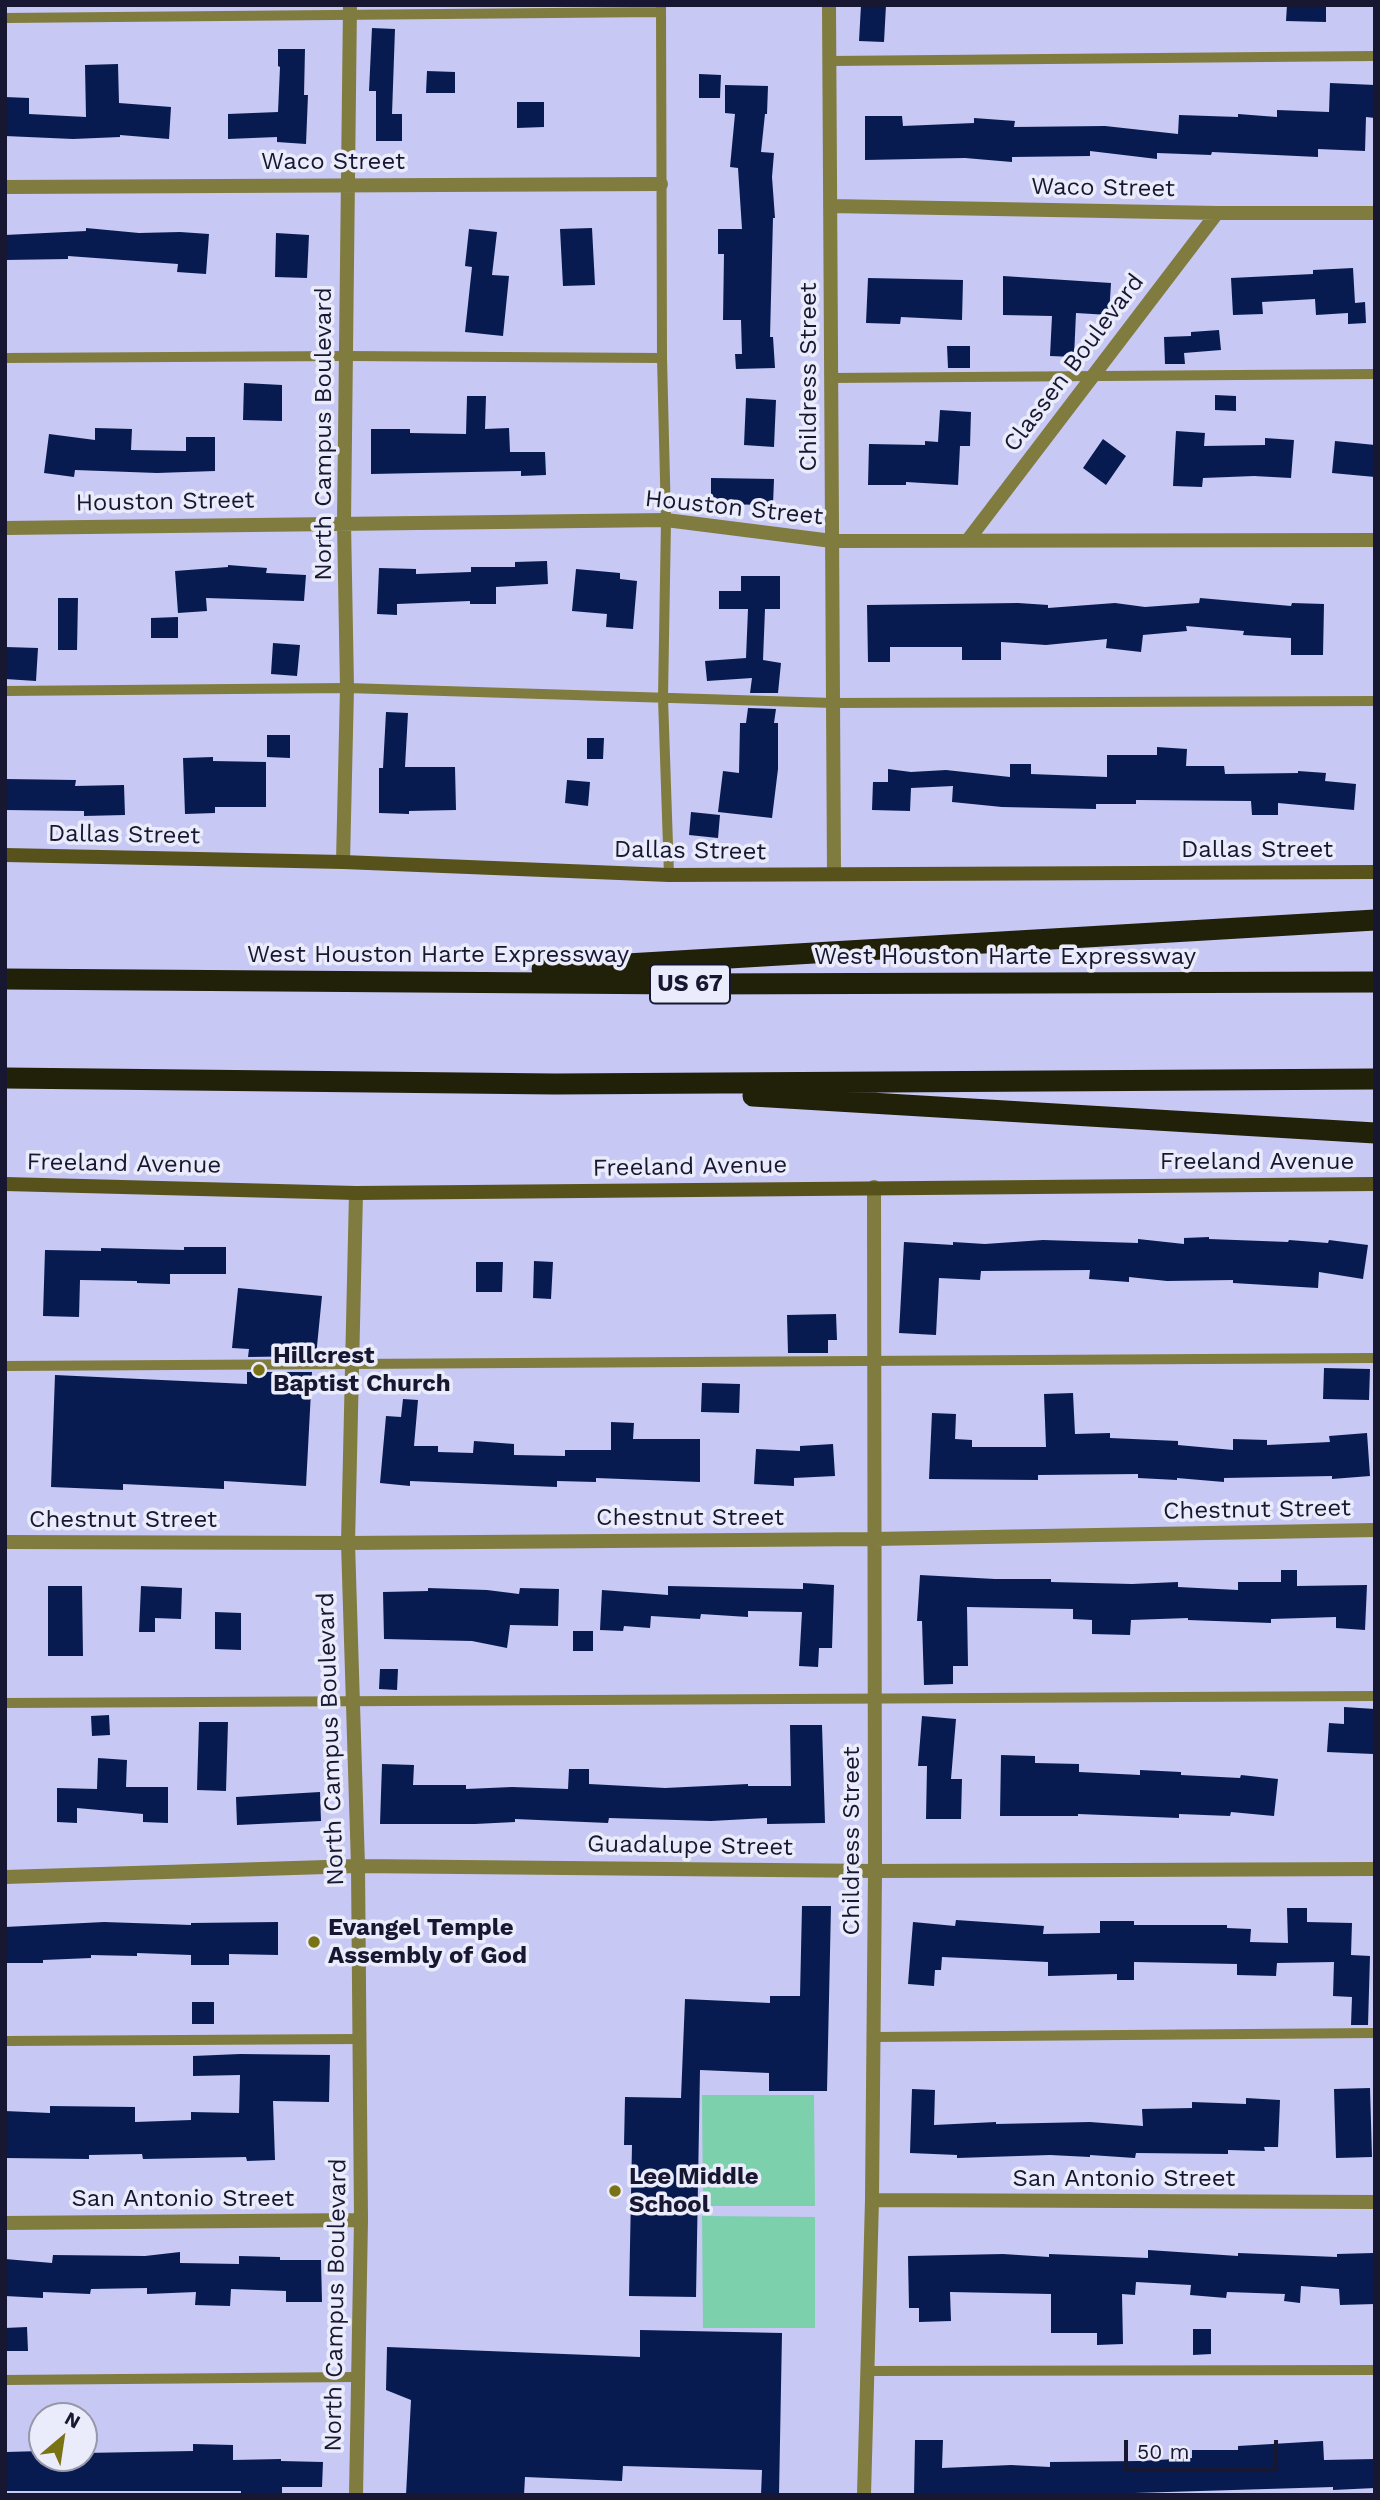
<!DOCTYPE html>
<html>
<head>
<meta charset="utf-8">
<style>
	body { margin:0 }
	#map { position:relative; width:1380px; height:2500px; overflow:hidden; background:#c7c8f3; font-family:"Work Sans",sans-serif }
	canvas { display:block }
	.frame { position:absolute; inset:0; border:7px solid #181731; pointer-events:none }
	.north { position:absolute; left:28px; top:2402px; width:70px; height:70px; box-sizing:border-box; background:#ebecfb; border:2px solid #9797aa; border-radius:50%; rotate:29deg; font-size:19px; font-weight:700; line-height:28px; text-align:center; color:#181731 }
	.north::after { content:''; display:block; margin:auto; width:24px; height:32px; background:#7a7315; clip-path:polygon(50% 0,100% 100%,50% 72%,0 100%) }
	.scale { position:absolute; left:1124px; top:2440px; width:154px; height:32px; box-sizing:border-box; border:4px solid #181731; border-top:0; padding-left:9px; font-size:21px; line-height:24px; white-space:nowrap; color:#181731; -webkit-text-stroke:5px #ebecfb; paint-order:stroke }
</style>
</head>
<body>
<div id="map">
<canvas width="1380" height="2500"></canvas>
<div class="frame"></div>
<div class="north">N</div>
<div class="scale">50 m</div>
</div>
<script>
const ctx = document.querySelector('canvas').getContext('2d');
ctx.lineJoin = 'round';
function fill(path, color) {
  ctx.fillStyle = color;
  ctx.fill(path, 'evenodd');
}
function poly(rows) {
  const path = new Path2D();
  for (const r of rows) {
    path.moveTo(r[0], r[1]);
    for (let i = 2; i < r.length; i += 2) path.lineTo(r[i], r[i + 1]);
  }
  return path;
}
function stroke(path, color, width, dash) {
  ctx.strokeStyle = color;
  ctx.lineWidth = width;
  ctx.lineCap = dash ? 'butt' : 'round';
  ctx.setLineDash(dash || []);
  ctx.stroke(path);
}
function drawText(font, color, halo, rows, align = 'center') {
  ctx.font = font + ' "Work Sans",sans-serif';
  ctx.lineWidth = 7;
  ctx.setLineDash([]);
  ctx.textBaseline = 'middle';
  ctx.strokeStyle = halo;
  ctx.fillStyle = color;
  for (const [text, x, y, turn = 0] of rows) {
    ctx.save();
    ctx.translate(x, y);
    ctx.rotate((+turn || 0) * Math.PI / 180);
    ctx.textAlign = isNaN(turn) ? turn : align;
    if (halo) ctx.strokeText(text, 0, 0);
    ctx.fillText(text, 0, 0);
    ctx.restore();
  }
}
fill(poly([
	[702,2095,814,2095,815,2206,703,2206],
	[702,2216,815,2217,815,2328,703,2328]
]), '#7dd0ac');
fill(poly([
	[861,5,886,5,884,42,859,41],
	[1287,5,1326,5,1326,22,1286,21],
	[372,28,395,29,392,114,402,114,402,141,376,141,376,91,369,91],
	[278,49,305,49,304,95,308,95,306,144,277,142,277,137,228,139,228,114,278,112,280,67,278,66],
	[118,64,119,103,171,107,169,139,120,135,120,137,73,139,5,136,5,97,29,98,29,114,86,117,85,65],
	[427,71,455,72,455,93,426,93],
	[699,74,721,75,720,98,699,98],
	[1330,83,1375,85,1375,118,1366,117,1365,151,1318,149,1318,157,1212,152,1211,155,1157,153,1157,159,1090,151,1090,156,1012,157,1012,162,965,158,865,160,865,116,902,116,903,126,974,123,974,118,1015,121,1014,127,1105,126,1178,134,1179,115,1238,117,1238,114,1277,117,1277,110,1329,112],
	[725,85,768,86,767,114,765,114,761,152,774,153,772,177,775,218,773,218,770,337,773,337,775,368,736,369,735,354,742,354,741,320,723,320,724,254,718,254,718,229,742,229,738,168,730,167,735,114,725,113],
	[517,102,544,102,544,127,517,128],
	[86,228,139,233,180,232,209,234,206,274,177,272,178,264,68,256,68,259,5,260,5,235,86,231],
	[592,228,595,285,563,286,560,229],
	[469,229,497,232,492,275,509,276,503,336,465,332,472,267,465,266],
	[276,233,309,235,307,278,275,277],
	[1353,268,1355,303,1365,302,1366,323,1348,324,1348,313,1316,315,1315,299,1262,302,1263,314,1233,315,1231,278,1313,274,1313,270],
	[1003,276,1111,283,1109,315,1076,313,1074,357,1050,356,1052,316,1003,315],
	[868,278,963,280,962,320,901,317,900,324,866,323],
	[1219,330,1221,350,1184,353,1185,364,1165,364,1164,337,1191,336,1191,332],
	[947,346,970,346,970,368,948,368],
	[244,383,282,385,282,421,243,420],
	[1215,395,1236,396,1236,411,1215,410],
	[467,396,486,396,485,429,509,428,510,452,545,452,546,475,521,476,521,471,371,474,371,429,410,429,410,433,466,434],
	[746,398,776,400,774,447,744,445],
	[940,410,971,412,970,446,960,446,958,485,906,482,906,485,868,485,869,444,925,445,925,441,938,442],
	[95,428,132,429,131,450,186,451,186,437,215,437,215,471,157,473,75,470,74,477,44,473,49,434,95,440],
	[1176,431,1205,433,1204,446,1265,445,1265,438,1294,440,1291,478,1254,476,1203,478,1202,487,1173,486],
	[1103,439,1126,456,1106,485,1083,468],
	[1335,441,1375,445,1375,477,1332,473],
	[711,478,774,479,773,505,711,504],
	[547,561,548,584,496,587,496,604,470,604,470,601,397,604,397,615,377,614,379,568,416,569,416,574,471,572,471,567,515,567,515,562],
	[228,565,267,568,266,573,306,575,304,601,206,598,207,611,178,613,175,571,228,567],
	[576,569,620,573,620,579,637,581,633,629,606,627,607,614,572,611],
	[741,576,780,576,780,609,765,609,763,660,781,663,778,693,750,693,752,678,707,681,705,661,746,658,748,609,719,609,719,591,741,591],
	[58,598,78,598,77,650,58,650],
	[1200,598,1291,606,1292,603,1324,604,1323,655,1291,655,1291,638,1243,635,1244,631,1186,626,1187,631,1143,635,1141,652,1106,648,1107,639,1046,645,1001,642,1001,660,962,660,962,647,890,647,890,662,868,662,867,605,1018,603,1048,605,1048,608,1115,603,1145,607,1199,603],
	[178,617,178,638,151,638,151,618],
	[273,643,300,645,297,676,271,674],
	[6,647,38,648,36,681,5,679],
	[748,708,776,709,774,723,778,723,778,769,772,818,718,812,723,771,739,773,740,723,746,723],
	[386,712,408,713,405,767,455,767,456,810,409,811,409,814,379,813,379,768,383,768],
	[267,735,290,735,290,758,267,757],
	[587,738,604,738,603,759,587,759],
	[1157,747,1187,749,1186,766,1224,766,1225,774,1298,773,1298,771,1326,773,1325,781,1356,784,1354,810,1278,803,1278,815,1252,815,1251,801,1136,800,1136,804,1096,804,1096,809,1002,807,952,802,953,786,911,788,910,811,872,810,873,782,888,782,888,769,911,772,946,770,1010,777,1010,764,1031,764,1031,774,1107,777,1107,755,1157,755],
	[213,757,213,761,266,762,266,807,215,807,215,813,185,814,183,758],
	[5,779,76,780,75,786,124,785,125,815,84,816,84,811,5,810],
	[567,780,590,782,588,806,565,803],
	[691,812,720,815,718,838,689,835],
	[1209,1237,1209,1239,1288,1242,1289,1240,1328,1243,1329,1240,1368,1245,1363,1279,1319,1272,1318,1288,1233,1283,1233,1280,1167,1281,1129,1277,1129,1282,1089,1279,1090,1270,981,1271,980,1280,939,1278,936,1335,899,1333,904,1242,953,1245,953,1242,985,1244,1043,1240,1138,1243,1138,1239,1184,1244,1184,1238],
	[184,1247,226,1247,226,1274,170,1274,170,1284,137,1283,137,1281,80,1280,79,1317,43,1316,45,1250,101,1251,101,1248,184,1250],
	[534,1261,553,1262,551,1299,533,1298],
	[476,1262,503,1262,502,1292,476,1292],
	[238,1288,322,1296,316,1356,248,1357,249,1349,232,1348],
	[836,1314,837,1340,828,1340,828,1353,788,1353,787,1315],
	[1324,1368,1370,1369,1369,1400,1323,1399],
	[247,1372,312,1372,306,1486,224,1481,224,1489,123,1484,123,1490,51,1487,55,1375,247,1384],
	[702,1383,740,1384,739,1413,701,1412],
	[1073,1393,1075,1434,1110,1433,1110,1438,1178,1441,1178,1445,1233,1450,1233,1439,1267,1440,1267,1445,1330,1442,1329,1436,1367,1433,1370,1476,1332,1479,1332,1476,1224,1478,1224,1482,1177,1478,1177,1480,1138,1478,1138,1474,1038,1475,1038,1480,929,1479,932,1413,956,1414,955,1439,972,1440,972,1447,1046,1447,1044,1394],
	[403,1399,418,1400,414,1446,438,1446,438,1452,473,1453,474,1441,514,1444,514,1455,565,1456,565,1450,611,1450,611,1422,634,1423,633,1439,700,1439,700,1482,596,1478,596,1482,557,1481,557,1487,410,1481,410,1486,380,1483,386,1416,401,1417],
	[833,1444,835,1476,794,1478,794,1486,754,1484,756,1449,800,1451,800,1446],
	[1281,1570,1297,1570,1297,1586,1367,1585,1365,1630,1336,1628,1336,1617,1271,1619,1271,1623,1188,1620,1188,1618,1131,1620,1130,1635,1092,1634,1092,1620,1073,1619,1073,1609,967,1607,968,1666,953,1666,953,1684,924,1685,922,1621,917,1621,920,1575,995,1579,1051,1579,1051,1582,1132,1584,1178,1582,1178,1587,1238,1590,1238,1582,1281,1582],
	[803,1583,834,1585,832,1648,819,1648,818,1667,799,1666,802,1612,748,1611,748,1617,701,1614,700,1619,651,1616,650,1628,624,1626,623,1631,600,1630,602,1590,668,1595,668,1586,803,1589],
	[48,1586,82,1586,83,1656,48,1656],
	[141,1586,182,1588,181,1619,155,1618,155,1632,139,1632],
	[428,1588,487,1590,519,1594,520,1588,559,1589,558,1626,510,1625,507,1648,472,1641,384,1639,383,1592,428,1591],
	[215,1612,241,1613,241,1650,215,1649],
	[573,1631,593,1631,593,1651,573,1651],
	[380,1669,398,1669,397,1690,379,1689],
	[1344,1707,1375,1709,1373,1754,1327,1752,1329,1723,1344,1724],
	[109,1715,110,1735,92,1736,91,1716],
	[922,1716,956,1719,951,1779,962,1779,961,1819,926,1819,927,1766,918,1766],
	[199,1722,228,1722,226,1791,197,1790],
	[790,1725,822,1725,825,1823,767,1824,767,1818,711,1821,609,1818,608,1823,515,1819,515,1822,475,1824,380,1824,382,1764,414,1765,413,1785,466,1785,466,1789,512,1787,568,1789,569,1769,589,1769,589,1784,665,1788,748,1784,748,1786,791,1786],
	[1001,1755,1035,1756,1035,1763,1079,1764,1079,1772,1140,1775,1140,1770,1181,1772,1181,1775,1240,1778,1241,1775,1278,1779,1274,1816,1231,1812,1230,1816,1179,1814,1179,1818,1078,1814,1078,1816,1000,1816],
	[98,1758,127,1760,126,1787,168,1787,168,1823,143,1822,143,1814,77,1808,77,1823,57,1822,57,1788,97,1789],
	[320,1792,321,1821,237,1825,236,1797],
	[802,1906,831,1906,827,2091,769,2091,769,2073,700,2070,696,2297,629,2296,632,2145,624,2145,625,2097,681,2098,685,1999,770,2003,770,1996,800,1996],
	[1287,1908,1307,1908,1307,1922,1352,1923,1351,1955,1370,1956,1368,2025,1351,2025,1352,1997,1333,1996,1334,1962,1277,1963,1276,1976,1237,1975,1237,1964,1134,1962,1134,1980,1117,1980,1117,1974,1048,1976,1048,1962,942,1957,941,1970,935,1970,934,1986,908,1984,913,1922,955,1926,956,1920,1044,1926,1043,1934,1100,1933,1100,1921,1134,1921,1134,1925,1227,1925,1227,1928,1251,1929,1250,1942,1288,1943],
	[104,1922,191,1925,191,1923,278,1922,278,1955,229,1954,229,1965,191,1965,191,1955,137,1953,137,1956,91,1955,91,1958,43,1960,43,1963,5,1963,5,1927],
	[192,2002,214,2002,214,2024,192,2024],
	[240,2054,330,2055,329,2102,273,2101,275,2160,247,2161,246,2157,143,2159,142,2154,89,2155,89,2159,5,2158,5,2111,50,2113,50,2106,135,2107,135,2122,191,2120,191,2112,239,2113,240,2075,193,2076,193,2056],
	[1370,2088,1372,2157,1336,2158,1334,2089],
	[912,2089,935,2090,934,2125,996,2122,996,2124,1090,2122,1143,2126,1142,2109,1192,2108,1192,2102,1246,2104,1246,2098,1280,2100,1278,2147,1264,2147,1265,2151,1228,2150,1228,2154,1136,2153,1135,2158,1090,2155,1090,2157,1050,2155,957,2158,957,2155,910,2153],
	[1148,2250,1238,2256,1238,2253,1337,2257,1337,2254,1373,2253,1375,2304,1340,2305,1339,2289,1301,2286,1300,2303,1284,2301,1285,2294,1227,2292,1226,2298,1190,2295,1191,2285,1136,2282,1135,2295,1122,2294,1123,2344,1097,2345,1097,2333,1051,2333,1051,2294,950,2292,951,2321,919,2322,919,2308,909,2308,908,2256,1003,2254,1049,2257,1049,2254,1148,2258],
	[180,2252,180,2263,239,2264,239,2256,280,2257,280,2260,321,2260,322,2302,286,2302,286,2291,231,2289,230,2306,195,2305,196,2292,147,2294,147,2288,91,2289,90,2294,43,2292,43,2298,5,2296,5,2259,52,2263,53,2255,145,2256],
	[27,2327,28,2351,6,2351,5,2328],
	[1193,2329,1211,2329,1211,2354,1193,2355],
	[640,2330,782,2333,779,2495,761,2495,762,2470,623,2466,622,2481,525,2477,524,2495,406,2495,411,2400,386,2390,387,2347,640,2357],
	[915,2440,943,2440,942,2468,1011,2465,1050,2467,1050,2462,1139,2461,1192,2458,1192,2450,1238,2450,1238,2446,1323,2441,1324,2460,1375,2459,1375,2488,1333,2490,1333,2487,1101,2494,914,2495],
	[193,2444,233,2445,233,2460,281,2459,281,2461,323,2462,322,2487,282,2487,282,2493,241,2494,241,2491,7,2491,6,2452,42,2451,42,2458,84,2458,84,2453,193,2451]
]), '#081b50');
stroke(poly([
	[661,5,662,358,666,520,663,698,669,875],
	[5,18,661,12],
	[830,61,1375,56],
	[5,358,346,356,662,358],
	[831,378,1375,374],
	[5,691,347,688,833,703,1375,701],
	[5,1366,1375,1358],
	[5,1703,1375,1696],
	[874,2037,1375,2033],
	[5,2041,360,2039],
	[868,2371,1375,2370],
	[5,2380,358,2377]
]), '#807b3e', 10);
stroke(poly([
	[829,5,834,874],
	[5,187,661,184],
	[830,206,1217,213,1375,213],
	[5,528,666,520,832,541,1375,540],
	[968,540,1217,213],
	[343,862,347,688,344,522,350,5],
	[5,1542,348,1543,874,1539,1375,1530],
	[5,1877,358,1866,875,1871,1375,1869],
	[872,2200,1375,2202],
	[5,2223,361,2220],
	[356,2495,361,2220,358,1866,348,1543,356,1193],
	[864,2495,872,2200,875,1871,874,1187]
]), '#807b3e', 14);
stroke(poly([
	[5,855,343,862,669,875,1375,872],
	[5,1184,356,1193,1375,1184]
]), '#57521b', 14);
stroke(poly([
	[542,969,1375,920],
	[5,979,686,984,1375,982],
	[5,1078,555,1084,1375,1079],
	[753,1096,1375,1133]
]), '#212009', 21);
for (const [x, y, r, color] of [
	[259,1370,7,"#7a7315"],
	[314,1942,7,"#7a7315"],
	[615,2191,7,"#7a7315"]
]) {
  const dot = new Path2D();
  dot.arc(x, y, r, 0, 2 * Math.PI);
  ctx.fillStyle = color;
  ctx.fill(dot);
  stroke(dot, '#ebecfb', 2.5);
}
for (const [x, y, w] of [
	[690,984,80]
]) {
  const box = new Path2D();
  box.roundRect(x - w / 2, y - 19.5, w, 39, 5);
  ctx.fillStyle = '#ebecfb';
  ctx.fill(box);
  stroke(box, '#181731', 2);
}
drawText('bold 23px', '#181731', null, [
	["US 67",690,984]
]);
drawText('24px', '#181731', '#ebecfb', [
	["Waco Street",333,162],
	["Waco Street",1103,188,1],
	["Classen Boulevard",1074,363,-53],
	["Childress Street",809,377,-90],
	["North Campus Boulevard",324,434,-90],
	["Houston Street",165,502,-1],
	["Houston Street",734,508,6],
	["Dallas Street",124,835,1],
	["Dallas Street",1257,850],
	["Dallas Street",690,851,1],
	["West Houston Harte Expressway",438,955],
	["West Houston Harte Expressway",1005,957],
	["Freeland Avenue",1257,1162],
	["Freeland Avenue",124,1164,1],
	["Freeland Avenue",690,1167,-1],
	["Chestnut Street",1257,1510,-1],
	["Chestnut Street",690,1518],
	["Chestnut Street",123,1520],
	["North Campus Boulevard",331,1739,-92],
	["Childress Street",852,1841,-90],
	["Guadalupe Street",690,1846,1],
	["San Antonio Street",1124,2179],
	["San Antonio Street",183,2199],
	["North Campus Boulevard",336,2305,-89]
]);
drawText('bold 24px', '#181731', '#ebecfb', [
	["Hillcrest",273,1356],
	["Baptist Church",273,1384],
	["Evangel Temple",328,1928],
	["Assembly of God",328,1956],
	["Lee Middle",629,2177],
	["School",629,2205]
], 'left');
</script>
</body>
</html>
